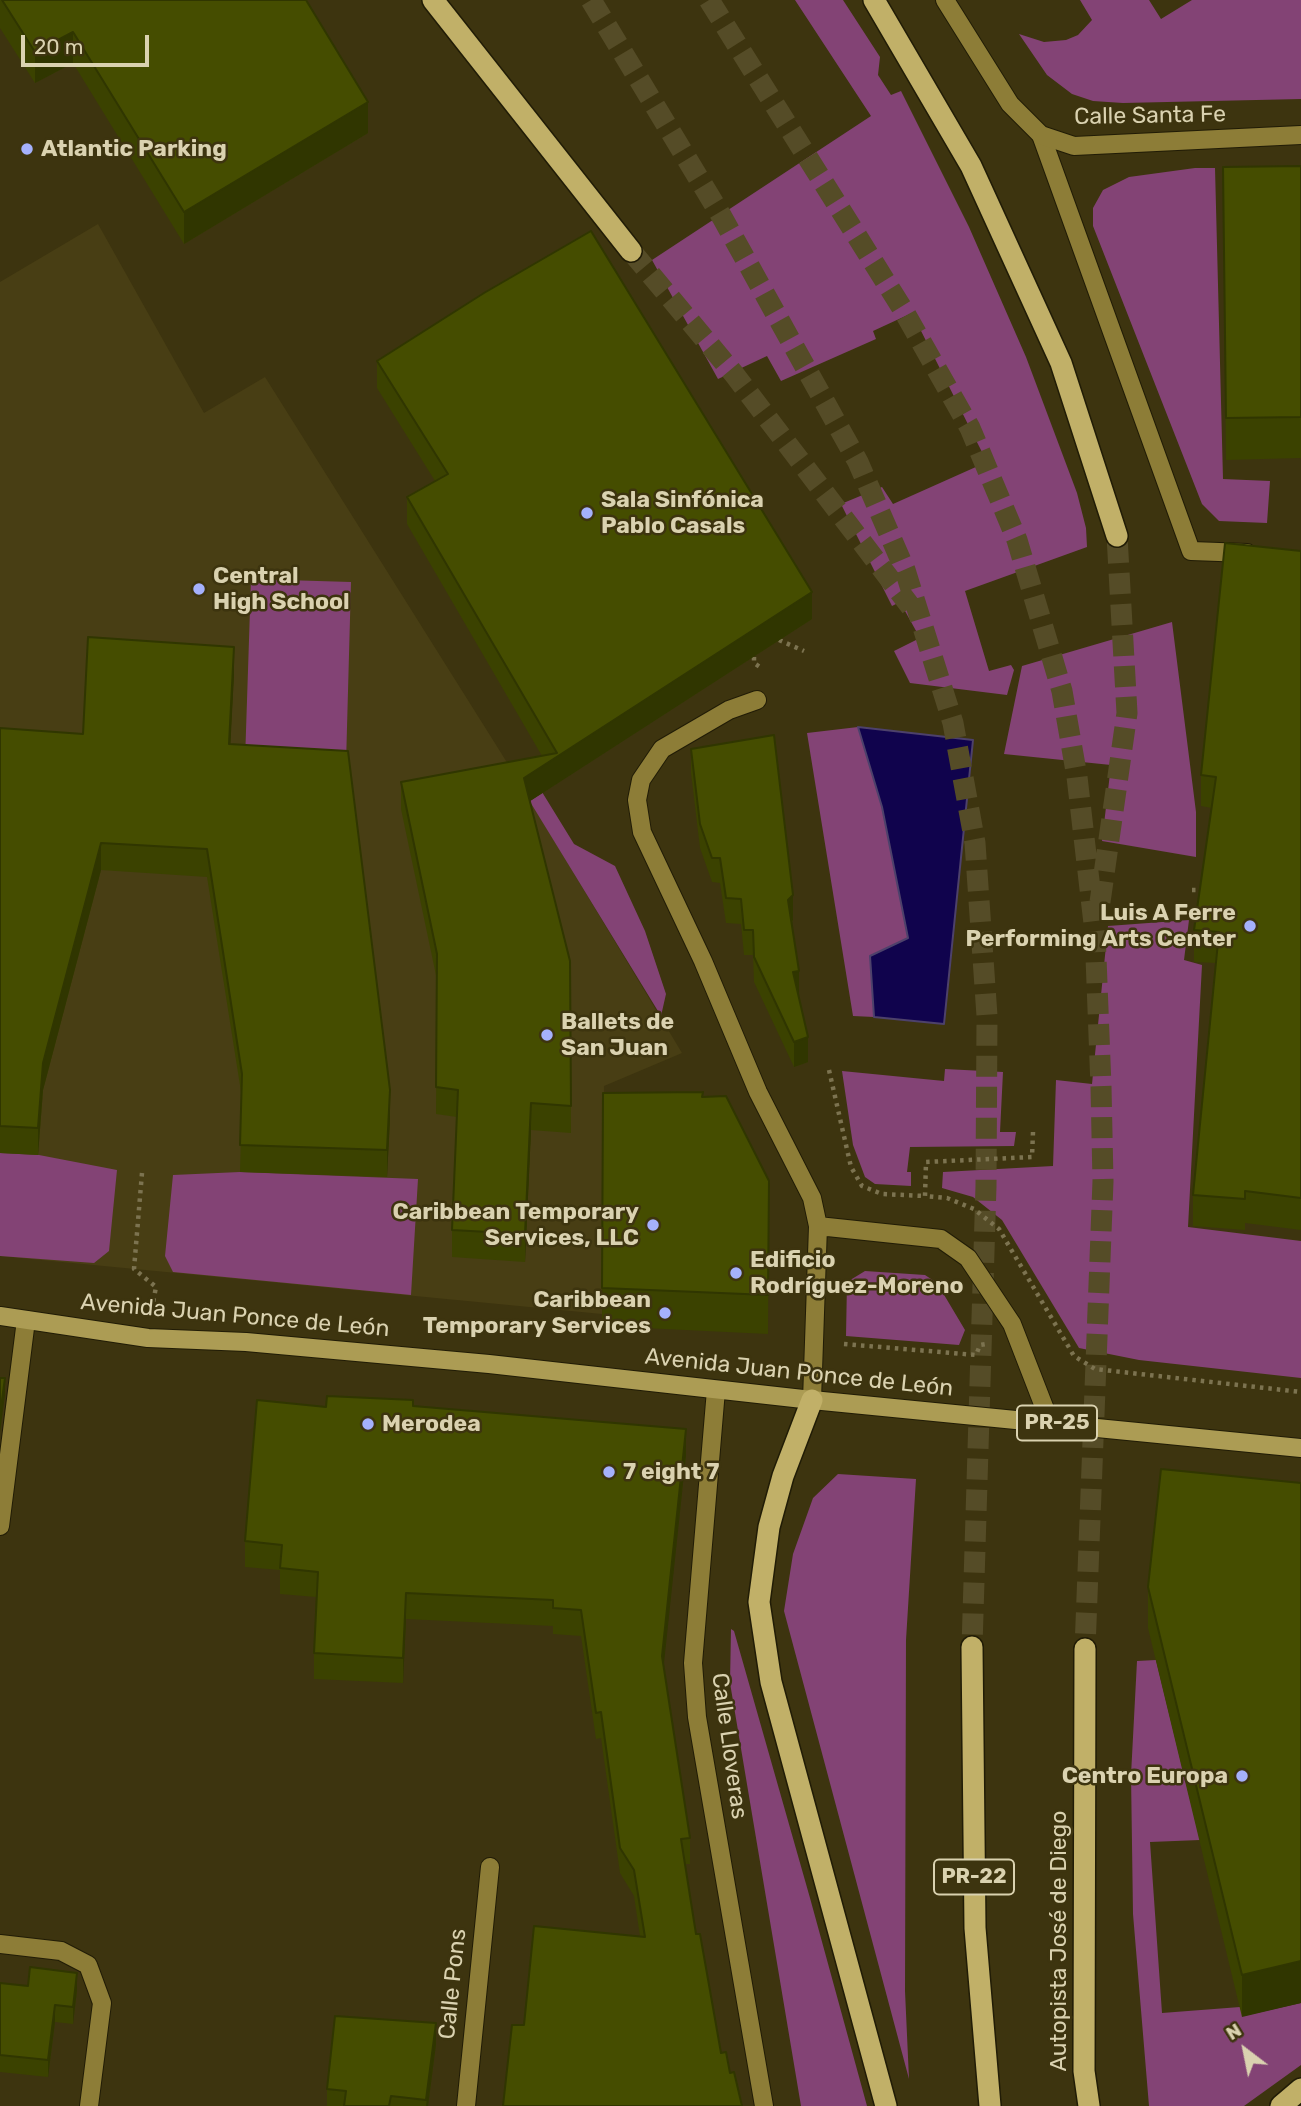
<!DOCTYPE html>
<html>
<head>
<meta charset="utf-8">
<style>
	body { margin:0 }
	#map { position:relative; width:1301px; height:2106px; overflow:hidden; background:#3d340f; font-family:Rubik,sans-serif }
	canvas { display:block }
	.north { position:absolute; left:1210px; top:2015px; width:70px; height:70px; -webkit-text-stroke:5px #3d340f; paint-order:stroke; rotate:328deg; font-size:19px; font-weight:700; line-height:28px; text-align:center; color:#dad2b0 }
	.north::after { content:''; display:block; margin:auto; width:24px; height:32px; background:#dad2b0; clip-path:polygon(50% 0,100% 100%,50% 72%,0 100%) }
	.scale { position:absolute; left:21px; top:35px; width:128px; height:32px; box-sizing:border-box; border:4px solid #dad2b0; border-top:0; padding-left:9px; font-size:21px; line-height:24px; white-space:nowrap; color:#dad2b0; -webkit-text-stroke:5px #3d340f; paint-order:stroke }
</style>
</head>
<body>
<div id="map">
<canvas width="1301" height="2106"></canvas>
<div class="north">N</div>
<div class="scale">20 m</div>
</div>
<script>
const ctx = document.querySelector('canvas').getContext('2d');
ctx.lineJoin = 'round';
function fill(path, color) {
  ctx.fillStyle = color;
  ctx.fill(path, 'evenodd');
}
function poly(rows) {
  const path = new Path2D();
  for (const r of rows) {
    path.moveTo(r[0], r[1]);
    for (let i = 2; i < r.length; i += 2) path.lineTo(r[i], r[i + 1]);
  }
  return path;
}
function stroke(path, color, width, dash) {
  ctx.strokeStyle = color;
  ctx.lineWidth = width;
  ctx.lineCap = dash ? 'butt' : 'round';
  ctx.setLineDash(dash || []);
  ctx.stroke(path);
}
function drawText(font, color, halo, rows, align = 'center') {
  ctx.font = font + ' Rubik,sans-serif';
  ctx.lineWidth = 5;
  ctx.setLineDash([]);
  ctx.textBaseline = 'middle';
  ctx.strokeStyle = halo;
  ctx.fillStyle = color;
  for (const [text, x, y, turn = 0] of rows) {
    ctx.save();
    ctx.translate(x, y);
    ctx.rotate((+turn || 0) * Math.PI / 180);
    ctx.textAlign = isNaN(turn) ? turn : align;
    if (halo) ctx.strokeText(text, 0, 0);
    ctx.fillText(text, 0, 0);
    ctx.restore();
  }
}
fill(poly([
	[98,224,204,413,265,377,508,764,682,1053,604,1086,602,1314,0,1256,0,282]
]), '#483e14');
fill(poly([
	[795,0,843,0,880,57,878,75,891,95,901,91,969,227,1026,357,1077,493,1086,528,1087,547,965,591,989,671,1011,665,1014,670,1007,695,910,683,894,651,920,638,900,602,892,606,841,504,882,487,893,504,987,462,912,313,873,331,876,339,781,381,767,356,718,379,652,260,871,116],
	[1080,0,1149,0,1161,19,1192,0,1301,0,1301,99,1123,103,1093,101,1072,94,1047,75,1019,34,1044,42,1066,40,1078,35,1092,20],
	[1195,168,1215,168,1223,479,1270,481,1267,523,1219,521,1202,504,1093,226,1093,208,1103,190,1129,177],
	[251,579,351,582,346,764,245,761],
	[1172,622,1196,812,1196,857,1102,841,1111,765,1004,754,1022,666],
	[858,727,882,807,908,939,870,956,874,1017,853,1016,807,733],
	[534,779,574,844,615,866,645,931,666,994,661,1016,521,787],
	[1189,920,1184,960,1202,965,1188,1227,1301,1241,1301,1378,1139,1360,1079,1348,1002,1220,973,1197,942,1188,943,1172,1053,1166,1056,1080,1092,1084,1108,926],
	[945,1069,1003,1072,1000,1132,1016,1132,1014,1146,910,1147,907,1172,911,1172,911,1186,875,1184,865,1177,853,1145,842,1071,944,1081],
	[0,1153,39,1155,117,1170,109,1251,94,1263,0,1256],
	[240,1172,418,1179,411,1295,173,1272,165,1256,173,1175],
	[865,1271,925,1275,937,1283,965,1330,959,1345,846,1336,847,1282],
	[838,1474,916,1479,906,1640,905,1991,909,2079,784,1611,793,1554,813,1498],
	[731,1629,734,1631,810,1898,867,2106,801,2106,730,1683],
	[1156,1660,1200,1840,1150,1842,1162,2013,1240,2007,1243,2016,1301,2003,1301,2065,1244,2106,1149,2106,1133,1914,1131,1775,1137,1661]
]), '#834375');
const water = poly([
	[858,727,973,740,944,1024,874,1017,870,956,908,938,882,807,858,727]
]);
fill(water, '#10034d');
stroke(water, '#4d416b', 2);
stroke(poly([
	[591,0,722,217,858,462,905,570,953,723,975,843,987,1016,986,1186,972,1647],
	[709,0,902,308,970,428,1017,540,1062,691,1077,777,1095,932,1101,1087,1103,1181,1085,1649],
	[631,251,734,374,911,607],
	[1100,902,1127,713,1117,536]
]), '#554c27', 21, [21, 10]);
const lane = poly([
	[1041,135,1191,551,1247,553],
	[757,700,729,710,662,749,641,780,637,800,642,832,703,961,758,1092,812,1198,818,1226,812,1400],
	[818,1226,941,1239,968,1258,1012,1324,1050,1422],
	[0,1526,26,1320]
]);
const street = poly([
	[945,0,1010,104,1041,135,1074,146,1301,135],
	[716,1390,693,1663,697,1717,764,2106],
	[0,1944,61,1951,88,1965,102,2003,89,2106],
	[466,2106,490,1867]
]);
const primary = poly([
	[0,1316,148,1338,246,1342,489,1364,812,1400,1301,1448]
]);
const highway = poly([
	[433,0,631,251],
	[874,0,971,166,1061,363,1117,536],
	[812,1400,783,1476,769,1527,759,1602,771,1682,886,2106],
	[972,1647,975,1928,990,2106],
	[1085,1649,1084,2071,1089,2106],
	[1281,2106,1301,2089]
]);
stroke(lane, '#211c06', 20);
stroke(street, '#211c06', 20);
stroke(primary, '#211c06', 20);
stroke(highway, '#211c06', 24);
stroke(poly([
	[779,640,804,651],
	[754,657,754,663,763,669],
	[1192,890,1204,890],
	[829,1070,851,1167,862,1186,882,1194,925,1196],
	[1033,1132,1032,1157,926,1162,925,1196,947,1198,974,1209,999,1229,1074,1356,1095,1369,1301,1392],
	[142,1173,134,1269,156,1287,152,1308],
	[844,1344,976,1355,980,1345,986,1344]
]), '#7c7350', 4.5, [3.5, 5]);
stroke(lane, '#8d7d37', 18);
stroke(street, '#8d7d37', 18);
stroke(primary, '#ac9c54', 18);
stroke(highway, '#c1b068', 21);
fill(poly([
	[0,0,306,0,368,133,184,244,73,63,35,83,0,28],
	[1301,166,1301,458,1226,460,1223,167],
	[377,361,812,619,530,801,570,961,571,1133,531,1130,525,1262,452,1257,452,1230,457,1117,436,1114,437,980,401,809,401,782,542,756,407,524,407,497,435,481,377,388],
	[1301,551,1301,1230,1245,1223,1245,1230,1193,1226,1193,1195,1216,963,1194,962,1194,930,1212,808,1201,806,1201,775],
	[234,674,230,744,390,1118,387,1177,240,1172,242,1098,207,877,101,870,43,1090,38,1155,0,1153,0,728,83,734],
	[691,749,793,920,792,922,799,995,798,996,808,1062,794,1067,754,982,753,955,744,955,741,924,726,923,720,883,712,882,700,848,691,773],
	[603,1093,702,1097,769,1181,768,1334,602,1326],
	[413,1406,686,1455,663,1667,690,1838,690,1864,685,1864,696,1934,721,2053,730,2073,742,2106,524,2025,640,1936,634,1896,620,1873,601,1738,596,1739,581,1636,553,1634,553,1626,406,1619,403,1683,314,1679,314,1653,316,1597,280,1594,280,1570,245,1567,245,1541,326,1407],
	[1301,1483,1242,2017,1148,1628,1148,1587],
	[0,1983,77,1990,73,2024,55,2022,48,2077,0,2072],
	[436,2044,428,2106,327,2106,327,2089]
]), '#3b4200');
fill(poly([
	[73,32,73,63,35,83,35,52],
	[368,102,368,133,184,244,184,212],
	[812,592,812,619,524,805,524,778],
	[234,647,234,674,229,772,229,744],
	[101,843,101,870,43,1090,38,1155,38,1128,43,1063],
	[793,895,793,920,788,924,788,900],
	[799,971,799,995,793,997,793,972],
	[808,1037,808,1062,794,1067,794,1042],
	[390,1090,390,1118,387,1177,387,1150],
	[531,1103,531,1130,525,1262,525,1234],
	[5,1378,5,1395,0,1432,0,1415],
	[686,1429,686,1455,662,1682,662,1656],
	[406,1593,406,1619,403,1683,403,1658],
	[1301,1961,1301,2003,1242,2017,1242,1975],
	[77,1973,77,1990,73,2024,73,2007],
	[55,2005,55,2022,48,2077,48,2060],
	[436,2023,436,2044,428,2106,426,2106]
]), '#303600');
const building = poly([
	[2,0,306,0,368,102,184,212,73,32,35,52,2,0],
	[1301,166,1301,417,1226,418,1223,167,1301,166],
	[591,231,812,592,524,778,570,961,571,1106,531,1103,525,1234,452,1230,458,1090,436,1087,437,954,401,782,557,753,407,497,448,474,377,361,484,293,591,231],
	[1225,543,1301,551,1301,1198,1245,1191,1245,1199,1193,1195,1219,932,1194,930,1216,777,1201,775,1225,543],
	[88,637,234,647,229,744,348,751,390,1090,387,1150,240,1145,242,1074,207,849,101,843,43,1063,38,1128,0,1126,0,728,83,734,88,637],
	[774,735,793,895,788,900,799,971,793,972,808,1037,794,1042,754,957,753,930,744,930,741,899,726,898,720,858,712,858,700,824,691,749,774,735],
	[703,1092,702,1097,726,1096,769,1181,768,1295,602,1288,603,1093,703,1092],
	[0,1378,5,1378,0,1415,0,1378],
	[327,1396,413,1400,413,1406,686,1429,662,1656,690,1838,681,1839,696,1934,700,1934,721,2053,726,2052,730,2073,734,2072,742,2106,503,2106,512,2025,524,2025,534,1926,645,1937,634,1870,620,1848,601,1712,596,1713,581,1610,553,1608,553,1600,406,1593,403,1658,314,1653,318,1572,280,1568,282,1545,245,1541,257,1400,326,1407,327,1396],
	[1161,1469,1301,1483,1301,1961,1242,1975,1148,1587,1161,1469],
	[30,1967,77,1973,73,2007,55,2005,48,2060,0,2055,0,1983,28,1986,30,1967],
	[335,2016,436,2023,426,2100,391,2096,389,2106,344,2106,346,2091,327,2089,335,2016]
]);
fill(building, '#454d00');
stroke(building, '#303600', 2);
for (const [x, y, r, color] of [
	[27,149,7,"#a5b1fc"],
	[587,513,7,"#a5b1fc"],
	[199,589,7,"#a5b1fc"],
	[1250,926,7,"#a5b1fc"],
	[547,1035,7,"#a5b1fc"],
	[653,1225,7,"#a5b1fc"],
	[736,1273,7,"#a5b1fc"],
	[665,1313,7,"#a5b1fc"],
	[368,1424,7,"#a5b1fc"],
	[609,1472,7,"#a5b1fc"],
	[1242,1776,7,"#a5b1fc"]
]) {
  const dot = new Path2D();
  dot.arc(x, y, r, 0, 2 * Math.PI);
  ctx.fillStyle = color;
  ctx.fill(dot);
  stroke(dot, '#3d340f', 2.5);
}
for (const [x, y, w] of [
	[1057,1423,80],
	[974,1877,80]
]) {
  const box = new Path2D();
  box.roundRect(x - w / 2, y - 17.5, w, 35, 5);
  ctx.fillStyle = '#3d340f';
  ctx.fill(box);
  stroke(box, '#dad2b0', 2);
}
drawText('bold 21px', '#dad2b0', null, [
	["PR-25",1057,1423],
	["PR-22",974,1877]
]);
drawText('23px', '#dad2b0', '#3d340f', [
	["Calle Santa Fe",1150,116,-1],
	["Avenida Juan Ponce de León",235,1316,5],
	["Avenida Juan Ponce de León",799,1373,6],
	["Calle Lloveras",729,1746,82],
	["Autopista José de Diego",1059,1941,-90],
	["Calle Pons",453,1984,-84]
]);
drawText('bold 23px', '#dad2b0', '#3d340f', [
	["Atlantic Parking",41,149],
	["Sala Sinfónica",601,500],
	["Pablo Casals",601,526],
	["Central",213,576],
	["High School",213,602],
	["Luis A Ferre",1236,913,"right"],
	["Performing Arts Center",1236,939,"right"],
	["Ballets de",561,1022],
	["San Juan",561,1048],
	["Caribbean Temporary",639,1212,"right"],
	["Services, LLC",639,1238,"right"],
	["Edificio",750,1260],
	["Rodríguez-Moreno",750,1286],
	["Caribbean",651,1300,"right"],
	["Temporary Services",651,1326,"right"],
	["Merodea",382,1424],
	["7 eight 7",623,1472],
	["Centro Europa",1228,1776,"right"]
], 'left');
</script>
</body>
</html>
